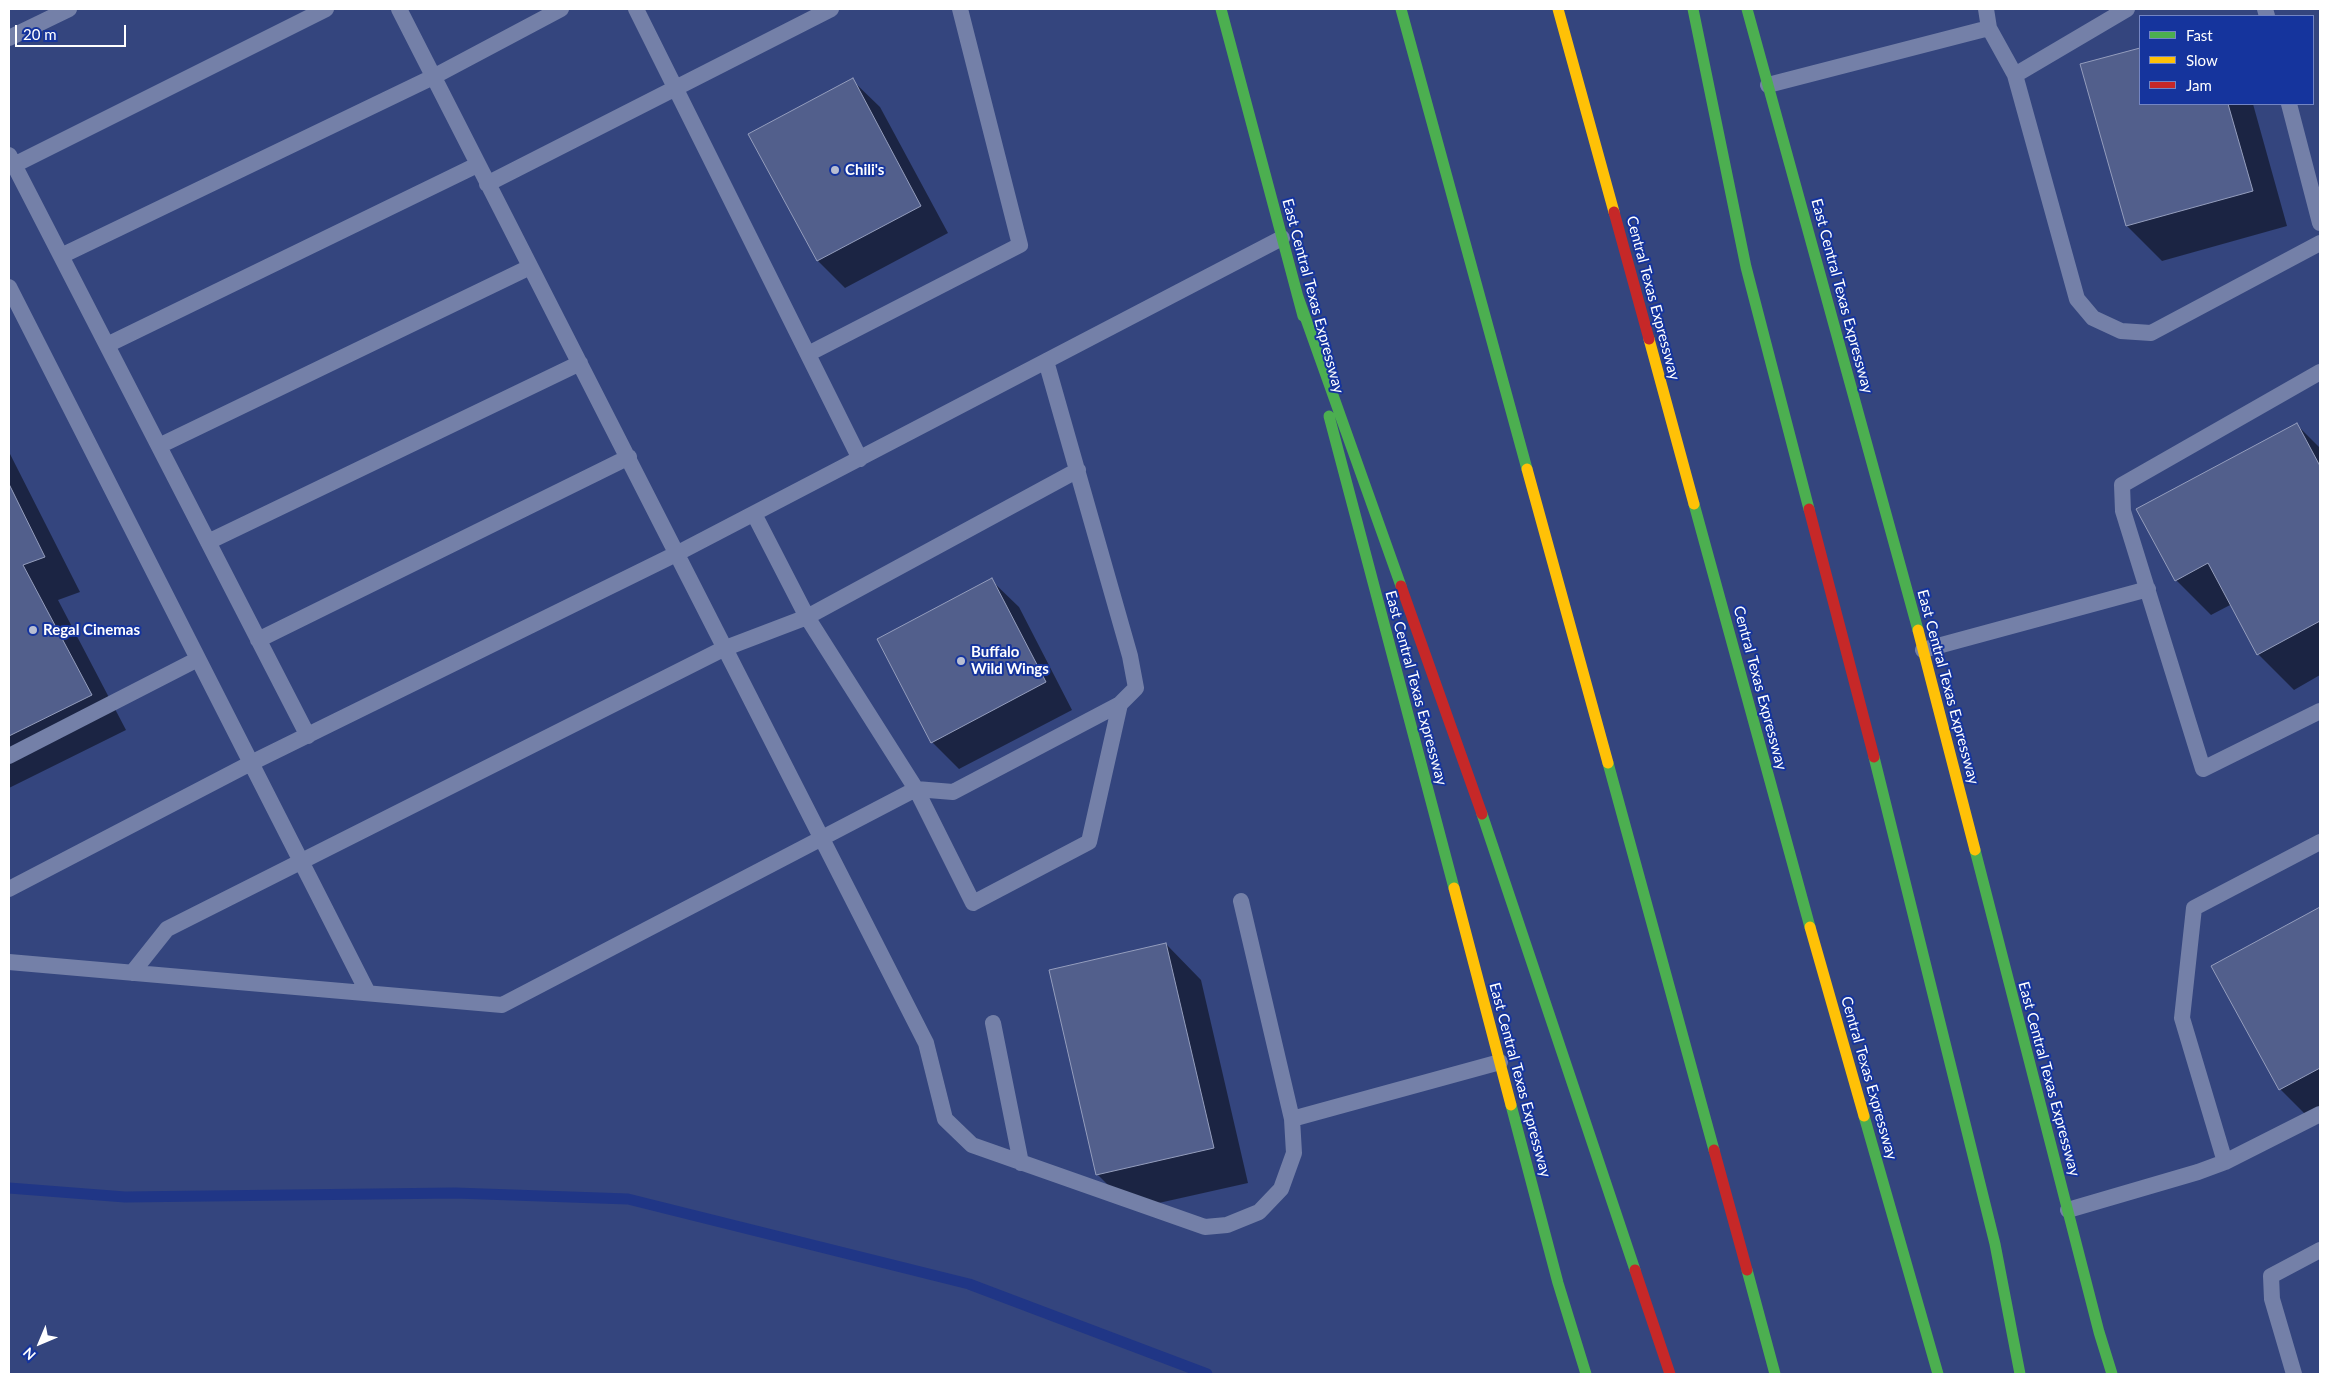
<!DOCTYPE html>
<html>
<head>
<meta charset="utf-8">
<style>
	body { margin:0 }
	#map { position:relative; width:2329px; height:1383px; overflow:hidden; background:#34457e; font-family:Lato,sans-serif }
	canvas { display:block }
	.frame { position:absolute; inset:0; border:10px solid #fff; pointer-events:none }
	.legend { position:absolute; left:2139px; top:15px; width:175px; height:90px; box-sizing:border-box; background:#15349d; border:1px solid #7385c4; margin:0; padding:6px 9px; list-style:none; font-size:15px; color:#fff }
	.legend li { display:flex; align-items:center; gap:10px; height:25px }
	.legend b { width:25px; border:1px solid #7385c4 }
	.north { position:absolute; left:15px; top:1318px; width:50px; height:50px; -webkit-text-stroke:4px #15349d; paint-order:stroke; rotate:225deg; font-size:14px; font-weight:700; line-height:20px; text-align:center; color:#fff }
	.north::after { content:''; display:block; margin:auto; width:18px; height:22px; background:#fff; clip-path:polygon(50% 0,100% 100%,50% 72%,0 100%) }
	.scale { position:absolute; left:15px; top:25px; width:111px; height:22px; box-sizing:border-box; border:2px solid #fff; border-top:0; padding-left:6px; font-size:15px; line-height:18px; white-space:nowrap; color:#fff; -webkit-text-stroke:4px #15349d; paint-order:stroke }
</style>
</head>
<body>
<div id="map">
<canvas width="2329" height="1383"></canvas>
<div class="frame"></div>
<ul class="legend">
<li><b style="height:6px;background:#4caf50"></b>Fast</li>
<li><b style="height:6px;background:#ffc107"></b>Slow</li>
<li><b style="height:6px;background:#c62828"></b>Jam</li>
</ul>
<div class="north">N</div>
<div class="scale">20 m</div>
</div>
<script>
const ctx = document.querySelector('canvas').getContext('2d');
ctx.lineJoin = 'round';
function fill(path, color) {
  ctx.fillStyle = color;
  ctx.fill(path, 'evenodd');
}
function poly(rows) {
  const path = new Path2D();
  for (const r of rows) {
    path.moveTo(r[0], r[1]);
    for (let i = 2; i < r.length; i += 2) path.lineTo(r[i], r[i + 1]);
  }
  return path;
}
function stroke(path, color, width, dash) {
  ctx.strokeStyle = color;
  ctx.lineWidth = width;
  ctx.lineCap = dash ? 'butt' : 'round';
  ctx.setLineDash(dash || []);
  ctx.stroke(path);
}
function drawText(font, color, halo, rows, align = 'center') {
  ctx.font = font + ' Lato,sans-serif';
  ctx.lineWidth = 4;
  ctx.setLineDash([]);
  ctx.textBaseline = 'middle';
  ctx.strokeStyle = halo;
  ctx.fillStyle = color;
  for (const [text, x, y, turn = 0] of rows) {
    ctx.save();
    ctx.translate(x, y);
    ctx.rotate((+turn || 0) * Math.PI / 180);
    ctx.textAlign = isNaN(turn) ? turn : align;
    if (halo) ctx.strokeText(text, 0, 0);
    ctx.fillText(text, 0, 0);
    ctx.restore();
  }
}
fill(poly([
	[2140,49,2140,104,2253,104,2287,226,2162,261,2127,226,2082,65],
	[852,80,880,107,948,233,845,288,818,261,750,134],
	[2297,425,2320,448,2320,675,2294,690,2258,654,2232,604,2211,615,2176,580],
	[9,452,80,592,58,600,126,730,9,788],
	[991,580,1019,607,1072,710,959,769,932,742],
	[2320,908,2320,1122,2316,1125,2280,1089,2213,967],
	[1166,944,1201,980,1248,1183,1132,1209,1097,1174]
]), '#0007');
stroke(poly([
	[9,1188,125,1197,455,1193,628,1199,969,1284,1207,1374]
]), '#203686', 11);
const building = poly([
	[2140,48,2140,104,2228,104,2253,191,2126,226,2080,64,2140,48],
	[853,78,921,206,817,261,748,134,853,78],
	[2297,423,2320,466,2320,621,2257,655,2208,563,2175,581,2136,509,2297,423],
	[9,484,45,557,23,565,92,695,9,736,9,484],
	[992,578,1046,682,931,743,877,639,992,578],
	[2320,907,2320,1068,2279,1090,2211,966,2320,907],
	[1166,943,1214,1148,1096,1175,1049,970,1166,943]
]);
fill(building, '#525f8c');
stroke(building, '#949dbd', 1);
stroke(poly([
	[399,9,926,1043,945,1119,972,1145,1205,1227,1227,1225,1259,1212,1281,1189,1294,1153,1292,1119,1241,901],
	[636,9,860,459],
	[1986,9,1989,28],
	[2265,9,2267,16],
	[9,38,69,9],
	[2015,75,2127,9],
	[1768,85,1989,28,2015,75,2077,299,2093,318,2121,331,2151,333,2320,243],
	[2289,104,2320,223],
	[9,155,308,736],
	[14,165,326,9],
	[487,184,831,9],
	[61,256,433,77,561,9],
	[9,287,368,993],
	[107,345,477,165],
	[808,354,1020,245,960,9],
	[2320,372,2122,485,2123,511,2203,769,2320,711],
	[159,446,530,267],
	[754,514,807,617,916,789,973,903,1089,842,1120,704],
	[208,542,580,363],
	[258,640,629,457],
	[1923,650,2148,589],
	[9,756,198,659],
	[9,889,251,763,678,553,1282,238],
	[9,962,502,1005,916,789,953,792,1120,704,1136,688,1130,656,1046,361],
	[132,973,167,929,723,649,807,617,1078,470],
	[993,1023,1021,1163],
	[1292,1119,1500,1062],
	[2225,1162,2182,1018,2194,908,2320,842],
	[2068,1210,2198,1172,2225,1162,2320,1114],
	[2294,1374,2272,1299,2271,1276,2320,1250]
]), '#7480a8', 16);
stroke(poly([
	[1221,9,1303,316],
	[1401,9,1527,469],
	[1693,9,1746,267,1809,509],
	[1747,9,1918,630],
	[1297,294,1401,586],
	[1329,416,1454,888],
	[1694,504,1810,927],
	[1874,757,1995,1244,2020,1374],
	[1608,763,1714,1150],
	[1482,814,1635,1270],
	[1975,850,2099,1332,2112,1374],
	[1511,1105,1558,1283,1586,1374],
	[1864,1116,1938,1374],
	[1747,1270,1775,1374]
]), '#4caf50', 11);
stroke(poly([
	[1558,9,1614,212],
	[1649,339,1694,504],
	[1527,469,1608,763],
	[1918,630,1975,850],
	[1454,888,1511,1105],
	[1810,927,1864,1116]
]), '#ffc107', 11);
stroke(poly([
	[1614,212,1649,339],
	[1809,509,1874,757],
	[1401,586,1482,814],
	[1714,1150,1747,1270],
	[1635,1270,1670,1374]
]), '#c62828', 11);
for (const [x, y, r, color] of [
	[835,170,5,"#b8bed2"],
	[33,630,5,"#b8bed2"],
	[961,661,5,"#b8bed2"]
]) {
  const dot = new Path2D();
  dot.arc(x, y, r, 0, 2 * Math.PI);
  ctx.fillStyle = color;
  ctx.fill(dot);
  stroke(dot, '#15349d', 2);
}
drawText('bold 15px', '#fff', '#15349d', [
	["Chili's",845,170],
	["Regal Cinemas",43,630],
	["Buffalo",971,652],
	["Wild Wings",971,669]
], 'left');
drawText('15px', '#fff', '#15349d', [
	["East Central Texas Expressway",1313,296,75],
	["East Central Texas Expressway",1842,296,75],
	["Central Texas Expressway",1653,298,75],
	["East Central Texas Expressway",1948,687,75],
	["East Central Texas Expressway",1416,688,75],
	["Central Texas Expressway",1760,688,75],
	["Central Texas Expressway",1869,1078,74],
	["East Central Texas Expressway",2049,1079,75],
	["East Central Texas Expressway",1520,1080,75]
]);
</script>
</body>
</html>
